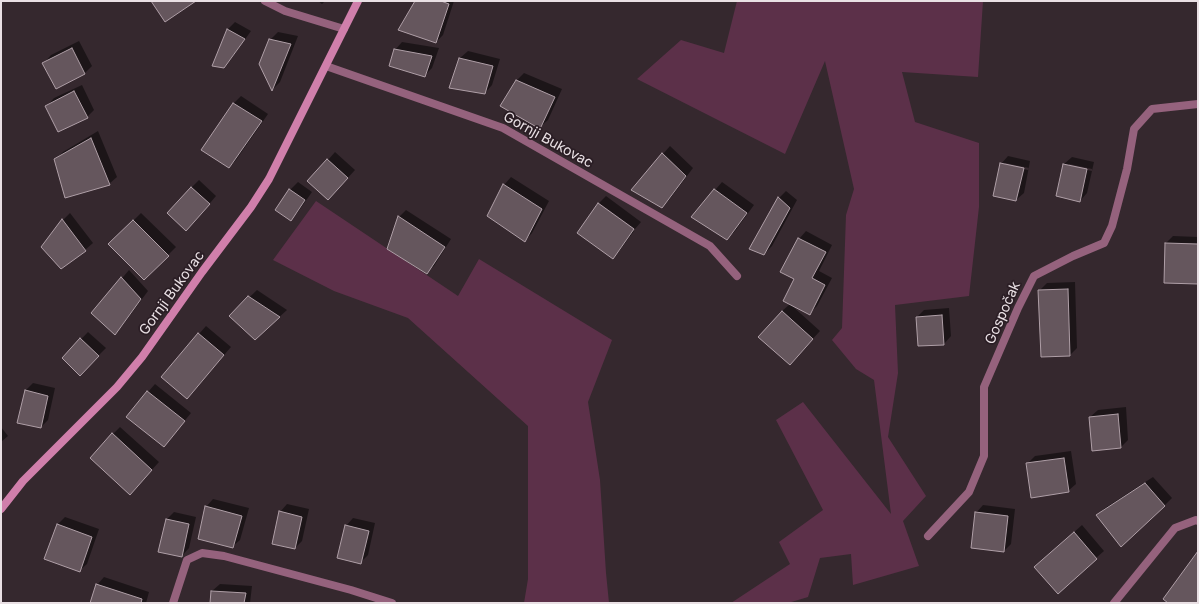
<!DOCTYPE html>
<html>
<head>
<meta charset="utf-8">
<style>
	body { margin:0 }
	#map { position:relative; width:1199px; height:604px; overflow:hidden; background:#35282e; font-family:Inter,sans-serif }
	canvas { display:block }
	.frame { position:absolute; inset:0; border:2px solid #e9e0e4; pointer-events:none }
</style>
</head>
<body>
<div id="map">
<canvas width="1199" height="604"></canvas>
<div class="frame"></div>
</div>
<script>
const ctx = document.querySelector('canvas').getContext('2d');
ctx.lineJoin = 'round';
function fill(path, color) {
  ctx.fillStyle = color;
  ctx.fill(path, 'evenodd');
}
function poly(rows) {
  const path = new Path2D();
  for (const r of rows) {
    path.moveTo(r[0], r[1]);
    for (let i = 2; i < r.length; i += 2) path.lineTo(r[i], r[i + 1]);
  }
  return path;
}
function stroke(path, color, width, dash) {
  ctx.strokeStyle = color;
  ctx.lineWidth = width;
  ctx.lineCap = dash ? 'butt' : 'round';
  ctx.setLineDash(dash || []);
  ctx.stroke(path);
}
function drawText(font, color, halo, rows, align = 'center') {
  ctx.font = font + ' Inter,sans-serif';
  ctx.lineWidth = 3.5;
  ctx.setLineDash([]);
  ctx.textBaseline = 'middle';
  ctx.strokeStyle = halo;
  ctx.fillStyle = color;
  for (const [text, x, y, turn = 0] of rows) {
    ctx.save();
    ctx.translate(x, y);
    ctx.rotate((+turn || 0) * Math.PI / 180);
    ctx.textAlign = isNaN(turn) ? turn : align;
    if (halo) ctx.strokeText(text, 0, 0);
    ctx.fillText(text, 0, 0);
    ctx.restore();
  }
}
fill(poly([
	[737,1,983,1,978,77,902,72,915,122,979,143,979,207,969,296,895,305,898,373,888,437,926,496,903,521,919,566,853,585,851,554,820,558,808,597,788,603,731,603,790,564,779,542,823,510,776,420,803,402,891,514,874,380,856,369,832,340,842,328,846,215,854,189,825,61,785,154,637,79,681,40,724,53],
	[316,201,458,296,479,259,612,340,588,402,600,480,606,573,609,603,524,603,528,579,528,426,408,318,334,291,273,260]
]), '#5c3049');
fill(poly([
	[318,1,325,1,322,4],
	[416,1,454,1,443,35,436,42],
	[235,22,251,31,231,59,224,67,214,65,228,29],
	[278,32,298,36,280,82,273,89,270,40],
	[79,41,92,66,84,74,44,63,51,55],
	[402,42,439,48,432,68,424,76,395,50],
	[468,51,500,59,492,85,485,93,451,87,460,58],
	[524,73,562,89,548,120,540,127,517,80],
	[82,85,94,110,87,117,47,106,54,98],
	[241,96,268,114,236,160,229,167,234,103],
	[98,131,117,177,109,184,55,160,63,152],
	[670,146,693,168,669,200,662,207,663,154],
	[335,152,355,170,335,192,328,160],
	[1008,156,1030,161,1024,193,1016,200,1001,164],
	[1005,163,1029,168,1028,170,1005,165],
	[1072,157,1094,162,1087,193,1080,201,1058,196,1064,164],
	[1069,164,1092,169,1092,171,1069,166],
	[511,177,549,201,532,233,525,241,488,215,504,185],
	[199,180,216,196,194,222,191,188],
	[298,182,312,192,298,212,291,219,277,210,290,190],
	[722,182,754,205,735,231,727,239,692,217],
	[786,191,797,200,772,246,764,254,779,198],
	[606,196,641,222,635,229,599,203],
	[598,205,634,231,620,250,613,258],
	[406,210,451,239,434,266,426,273,399,217],
	[70,213,93,243,85,250,62,267,63,220],
	[141,213,176,247,144,279,110,244],
	[806,231,832,245,819,271,832,278,817,306,810,313,799,239],
	[1173,236,1198,237,1198,283,1166,243],
	[129,270,148,291,122,326,115,333,93,313],
	[1075,282,1077,348,1070,355,1039,291,1047,283],
	[257,290,287,310,255,339,230,316],
	[790,304,820,331,797,356,782,311],
	[949,308,951,336,944,344,917,317,924,310],
	[206,326,231,347,194,390,162,376],
	[88,332,106,348,80,374,63,358],
	[33,383,55,388,48,420,41,427,25,391],
	[155,384,191,413,164,446,148,392],
	[1126,407,1128,440,1121,447,1090,417,1098,410],
	[1,427,8,436,1,442],
	[120,427,159,462,137,486,113,434],
	[1071,451,1076,484,1068,491,1027,464,1035,456],
	[1153,477,1172,498,1164,506,1097,515,1105,508],
	[213,499,249,508,240,540,232,547,206,507],
	[287,504,309,509,302,541,295,548,280,512],
	[983,505,1015,509,1011,544,1004,551,976,513],
	[174,512,196,517,189,548,182,556,167,519],
	[65,517,99,529,87,564,79,571,58,524],
	[353,518,375,523,368,555,361,562,346,526],
	[1082,525,1104,551,1096,558,1043,560],
	[104,577,149,592,146,603,91,603,97,585],
	[220,584,252,586,250,603,211,603,212,591]
]), '#0007');
const building = poly([
	[151,1,196,1,165,22,151,1],
	[415,1,441,1,449,4,436,43,398,30,415,1],
	[227,29,245,39,224,68,212,66,227,29],
	[269,39,291,44,272,91,259,64,269,39],
	[72,48,85,74,56,89,42,63,72,48],
	[394,49,432,56,425,77,389,66,394,49],
	[459,58,493,66,485,94,449,88,459,58],
	[516,80,555,97,540,129,500,106,516,80],
	[74,91,88,118,58,132,45,106,74,91],
	[233,103,262,121,229,168,201,150,233,103],
	[91,138,110,185,65,198,54,159,91,138],
	[662,153,686,176,662,208,631,190,662,153],
	[327,159,348,178,328,200,307,181,327,159],
	[1000,163,1024,168,1016,201,993,196,1000,163],
	[1063,164,1087,169,1080,202,1056,196,1063,164],
	[503,184,542,209,525,242,487,216,503,184],
	[191,187,210,204,186,231,167,213,191,187],
	[289,189,305,200,291,221,275,210,289,189],
	[714,189,747,213,727,240,691,217,714,189],
	[778,197,790,208,764,255,749,249,778,197],
	[598,203,634,229,613,259,577,233,598,203],
	[398,216,445,247,427,274,387,249,398,216],
	[62,219,86,251,61,269,41,247,62,219],
	[133,220,169,256,144,280,108,244,133,220],
	[798,238,826,252,812,278,825,285,810,315,783,301,794,279,780,272,798,238],
	[1165,243,1198,244,1198,284,1164,283,1165,243],
	[121,277,141,299,115,335,91,313,121,277],
	[1068,289,1070,356,1041,357,1038,290,1068,289],
	[248,296,280,317,255,340,229,316,248,296],
	[782,311,813,339,790,365,758,337,782,311],
	[942,315,944,345,918,346,916,317,942,315],
	[198,333,224,355,187,399,161,377,198,333],
	[80,338,99,356,80,376,62,358,80,338],
	[25,390,48,396,41,428,17,423,25,390],
	[147,391,185,421,164,447,126,417,147,391],
	[1118,414,1121,448,1092,451,1089,417,1118,414],
	[112,433,152,470,130,495,90,458,112,433],
	[1064,458,1069,492,1031,498,1026,463,1064,458],
	[1145,483,1165,506,1121,547,1096,515,1145,483],
	[205,506,242,516,233,548,198,539,205,506],
	[279,511,302,517,295,549,272,544,279,511],
	[975,512,1008,516,1004,552,971,548,975,512],
	[166,519,189,524,182,557,158,552,166,519],
	[57,524,92,537,80,572,44,559,57,524],
	[345,525,369,531,361,564,337,558,345,525],
	[1074,532,1097,559,1058,594,1034,567,1074,532],
	[1198,551,1198,603,1168,603,1163,599,1198,551],
	[96,584,142,599,141,603,90,603,96,584],
	[211,591,246,593,244,603,210,603,211,591]
]);
fill(building, '#65565d');
stroke(building, '#af9fa7', 1);
stroke(poly([
	[265,1,285,11,344,29],
	[326,66,503,128,710,246,737,276],
	[928,536,969,492,984,456,984,387,1018,308,1034,276,1073,256,1104,243,1112,226,1127,169,1134,129,1152,109,1198,104],
	[173,603,187,560,202,553,224,556,351,590,392,603],
	[1114,603,1175,528,1196,520,1198,521]
]), '#95627d', 8);
stroke(poly([
	[1,509,23,481,117,387,142,357,202,272,251,207,269,179,358,1]
]), '#d07fab', 8);
drawText('14px', '#e9e0e4', '#2b1e25', [
	["Gornji Bukovac",548,140,29],
	["Gornji Bukovac",172,293,-54],
	["Gospočak",1003,313,-66]
]);
</script>
</body>
</html>
